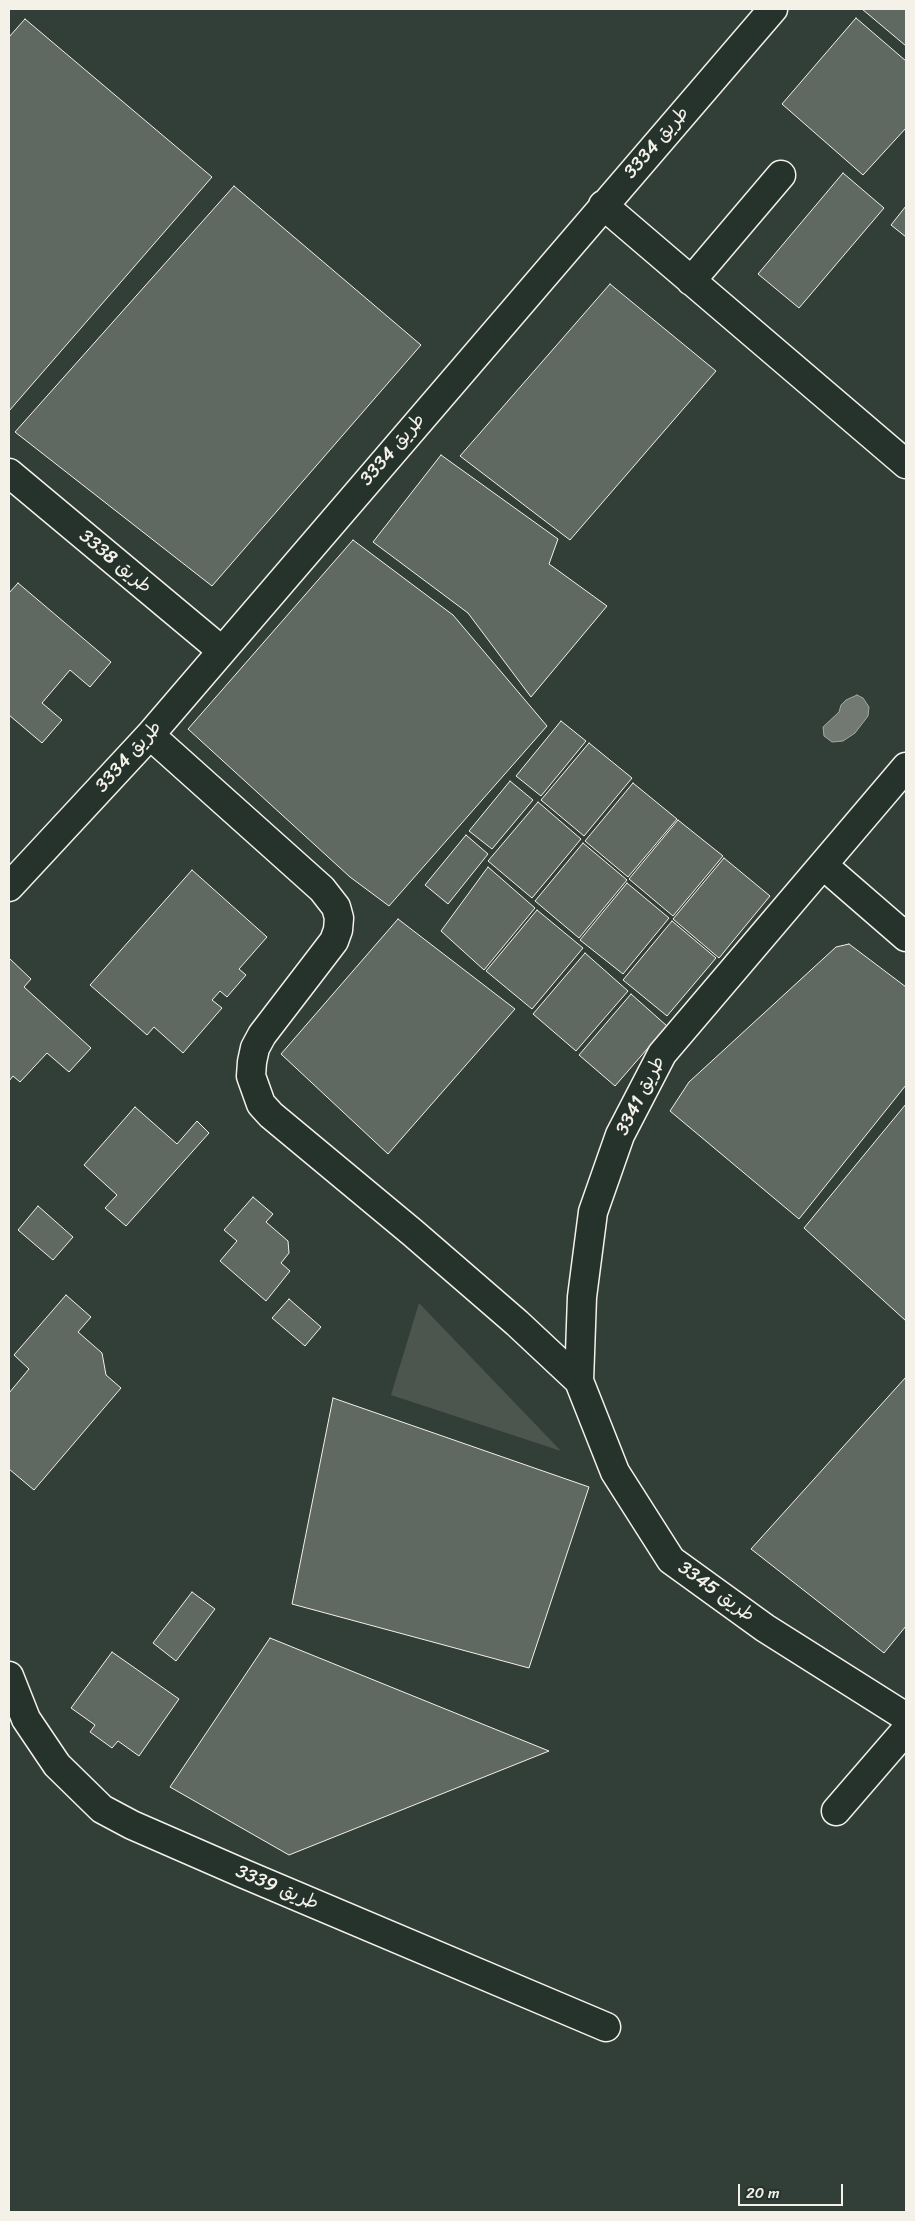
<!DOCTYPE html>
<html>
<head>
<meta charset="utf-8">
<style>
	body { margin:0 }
	#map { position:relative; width:915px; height:2221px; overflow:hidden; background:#323e38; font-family:Sriracha,sans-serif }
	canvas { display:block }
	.frame { position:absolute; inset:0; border:10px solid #f4f1e8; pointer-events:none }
	.scale { position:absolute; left:738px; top:2184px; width:105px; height:22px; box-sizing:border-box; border:2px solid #f4f1e8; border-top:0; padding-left:6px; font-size:15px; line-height:18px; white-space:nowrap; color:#f4f1e8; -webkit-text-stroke:4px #26332d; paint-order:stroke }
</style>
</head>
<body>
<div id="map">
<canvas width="915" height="2221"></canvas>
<div class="frame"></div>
<div class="scale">20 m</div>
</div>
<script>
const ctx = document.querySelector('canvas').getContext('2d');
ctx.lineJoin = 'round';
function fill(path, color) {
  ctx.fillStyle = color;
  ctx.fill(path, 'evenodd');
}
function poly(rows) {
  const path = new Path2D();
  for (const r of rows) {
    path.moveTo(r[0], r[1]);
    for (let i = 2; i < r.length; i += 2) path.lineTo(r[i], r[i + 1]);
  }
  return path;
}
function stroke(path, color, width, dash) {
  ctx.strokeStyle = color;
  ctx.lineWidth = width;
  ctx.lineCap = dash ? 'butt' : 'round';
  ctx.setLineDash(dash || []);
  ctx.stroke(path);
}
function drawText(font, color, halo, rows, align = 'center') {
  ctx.font = font + ' Sriracha,"Playpen Sans Arabic",sans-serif';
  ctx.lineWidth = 5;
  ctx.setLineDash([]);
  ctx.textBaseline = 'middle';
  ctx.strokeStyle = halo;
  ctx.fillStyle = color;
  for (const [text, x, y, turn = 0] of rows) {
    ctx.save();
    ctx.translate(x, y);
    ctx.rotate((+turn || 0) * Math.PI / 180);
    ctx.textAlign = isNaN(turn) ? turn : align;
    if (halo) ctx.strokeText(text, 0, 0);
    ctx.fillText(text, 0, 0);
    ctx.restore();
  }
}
fill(poly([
	[419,1303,561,1451,391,1395]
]), '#4c564f');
const water = poly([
	[857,695,863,698,869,707,868,716,855,733,843,741,832,742,824,736,823,727,839,712,841,705,846,700,857,695]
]);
fill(water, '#727972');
stroke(water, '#a6a9a1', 1);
const building = poly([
	[862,9,906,9,906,46,862,9],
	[856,18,906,61,906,128,863,175,782,104,856,18],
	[25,19,212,177,9,411,9,37,25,19],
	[843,173,884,208,799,308,758,274,843,173],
	[234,186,421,345,212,586,15,432,234,186],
	[906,206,906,237,891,225,906,206],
	[610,284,716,371,570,540,460,456,610,284],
	[441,455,558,539,549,564,607,606,531,697,468,613,373,542,441,455],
	[353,540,453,615,547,726,389,906,350,877,188,729,353,540],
	[18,583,111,662,90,687,70,670,42,703,62,720,42,743,9,715,9,593,18,583],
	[561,721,586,741,541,796,516,776,561,721],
	[589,743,632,778,584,836,541,800,589,743],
	[510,781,533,800,492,849,469,831,510,781],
	[633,783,677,819,628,877,585,841,633,783],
	[538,802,581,839,532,898,488,861,538,802],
	[678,820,723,856,673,916,629,879,678,820],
	[466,835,488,854,448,904,425,885,466,835],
	[583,843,627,880,579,938,535,901,583,843],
	[724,858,770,896,719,958,673,919,724,858],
	[488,867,535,908,484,970,441,931,488,867],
	[192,870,267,937,239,969,246,975,227,997,220,991,212,1000,222,1008,183,1053,154,1027,147,1035,90,985,192,870],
	[627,883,669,918,623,974,580,940,627,883],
	[537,910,583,948,532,1009,486,971,537,910],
	[398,919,515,1009,388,1154,281,1054,398,919],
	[672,921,716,958,667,1016,623,980,672,921],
	[849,944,906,987,906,1085,799,1219,670,1111,689,1082,836,947,849,944],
	[585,953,628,991,576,1051,533,1014,585,953],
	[9,958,31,979,24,987,91,1048,69,1072,47,1053,20,1082,13,1076,9,1081,9,958],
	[631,994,667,1026,615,1086,579,1055,631,994],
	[906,1104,906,1321,804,1228,906,1104],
	[135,1107,177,1144,197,1121,209,1133,126,1226,105,1208,117,1195,84,1165,135,1107],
	[253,1197,273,1214,266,1222,288,1241,289,1253,281,1263,290,1271,266,1301,220,1261,237,1241,224,1230,253,1197],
	[38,1206,73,1237,53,1260,18,1230,38,1206],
	[66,1295,91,1317,78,1332,102,1353,106,1375,121,1388,34,1490,9,1469,9,1393,29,1369,14,1355,66,1295],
	[289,1299,321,1327,305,1346,272,1318,289,1299],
	[906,1377,906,1626,884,1653,751,1549,906,1377],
	[333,1398,589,1487,529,1668,292,1604,333,1398],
	[192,1592,215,1609,176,1661,153,1643,192,1592],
	[270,1638,549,1751,289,1855,170,1787,270,1638],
	[112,1652,179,1699,139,1756,118,1741,112,1748,90,1732,95,1725,71,1708,112,1652]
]);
fill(building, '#5f6861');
stroke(building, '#f4f1e8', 1);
const minor = poly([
	[603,205,906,464],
	[691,281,781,175],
	[9,473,221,650],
	[150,735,322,889,336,907,339,918,338,930,334,941,262,1035,255,1048,252,1062,251,1076,261,1104,271,1115,413,1233,517,1323,579,1381],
	[906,767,662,1054,620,1135,593,1212,582,1297,579,1381,615,1472,671,1560,765,1628,906,1717],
	[823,865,906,937],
	[9,887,150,735,773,9],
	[9,1676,26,1719,57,1765,102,1809,132,1825,242,1873,606,2027],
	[836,1811,906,1730]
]);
stroke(minor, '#f4f1e8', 31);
stroke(minor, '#26332d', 28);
drawText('19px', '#f4f1e8', '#26332d', [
	["طريق 3334",657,143,-49],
	["طريق 3334",393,450,-49],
	["طريق 3338",115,562,40],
	["طريق 3334",129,757,-48],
	["طريق 3341",641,1096,-63],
	["طريق 3345",716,1592,36],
	["طريق 3339",277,1888,23]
]);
</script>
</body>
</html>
